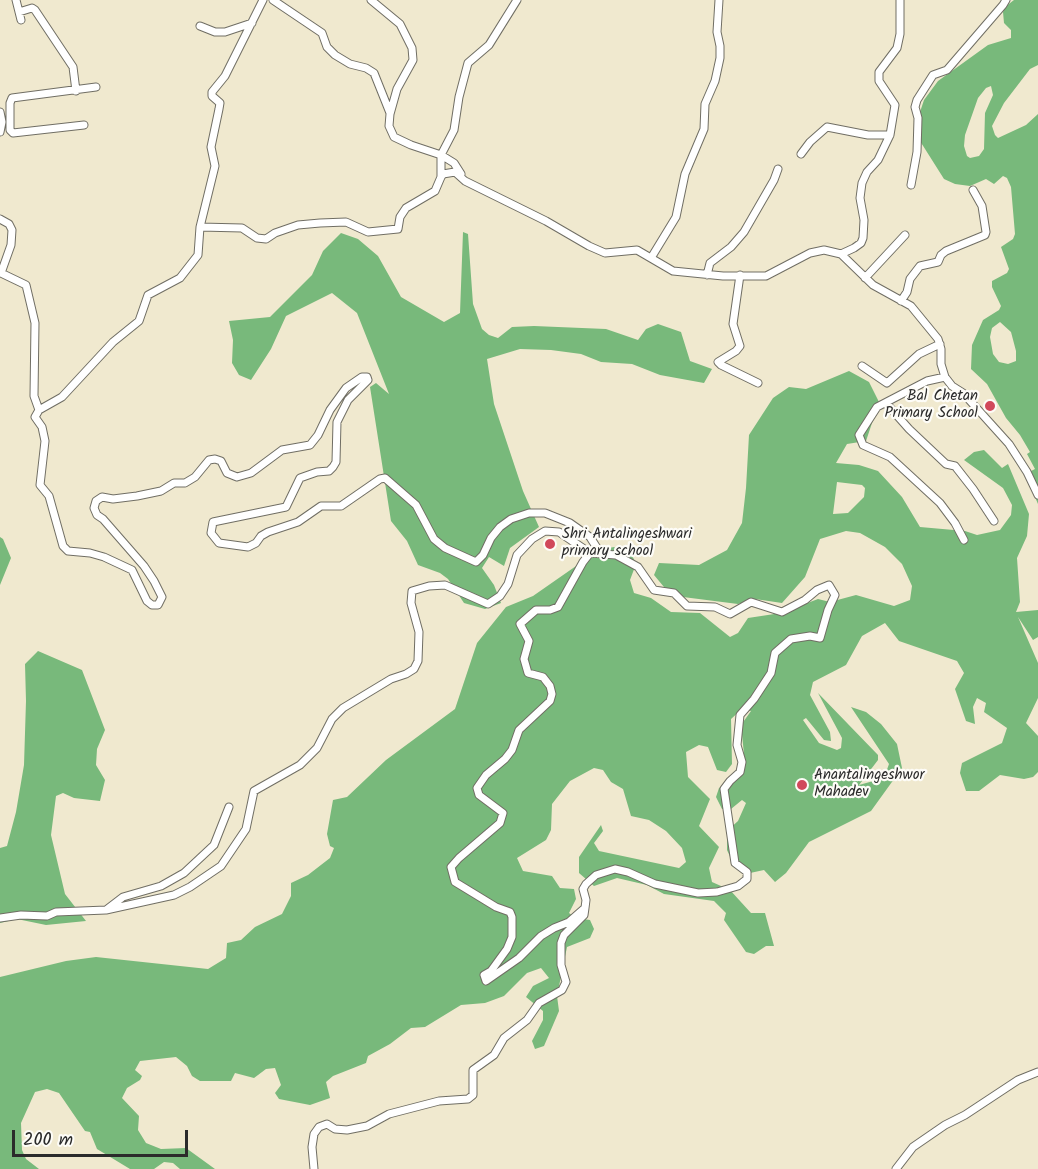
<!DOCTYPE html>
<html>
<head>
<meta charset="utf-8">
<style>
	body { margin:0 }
	#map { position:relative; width:1038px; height:1169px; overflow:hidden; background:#f0e9cf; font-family:Kalam,sans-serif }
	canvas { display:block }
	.scale { position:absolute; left:12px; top:1130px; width:176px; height:27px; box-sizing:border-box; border:3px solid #2b2b2b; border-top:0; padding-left:8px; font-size:18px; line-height:21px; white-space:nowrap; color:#2b2b2b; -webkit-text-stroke:4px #fdfcf7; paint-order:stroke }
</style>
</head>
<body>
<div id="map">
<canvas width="1038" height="1169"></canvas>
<div class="scale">200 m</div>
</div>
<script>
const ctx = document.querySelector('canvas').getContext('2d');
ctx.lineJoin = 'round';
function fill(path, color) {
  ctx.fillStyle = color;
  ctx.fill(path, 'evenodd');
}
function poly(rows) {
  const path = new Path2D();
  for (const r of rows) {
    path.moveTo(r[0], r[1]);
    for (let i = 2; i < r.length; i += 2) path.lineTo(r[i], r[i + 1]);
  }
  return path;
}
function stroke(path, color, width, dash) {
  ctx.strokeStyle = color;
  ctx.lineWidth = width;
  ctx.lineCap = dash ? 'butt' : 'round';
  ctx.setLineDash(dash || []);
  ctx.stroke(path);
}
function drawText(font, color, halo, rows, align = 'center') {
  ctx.font = font + ' Kalam,sans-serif';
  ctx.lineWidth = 4.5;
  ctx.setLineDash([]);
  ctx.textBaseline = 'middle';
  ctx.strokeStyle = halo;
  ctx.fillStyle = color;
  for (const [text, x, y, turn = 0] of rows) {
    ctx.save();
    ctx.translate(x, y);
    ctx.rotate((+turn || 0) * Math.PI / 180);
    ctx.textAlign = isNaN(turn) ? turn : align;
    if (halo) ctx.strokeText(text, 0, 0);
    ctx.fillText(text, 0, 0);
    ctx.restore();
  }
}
fill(poly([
	[1014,0,1038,0,1038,65,1030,69,1004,103,992,126,995,135,998,138,1026,125,1038,114,1038,504,1025,474,1035,469,1027,454,1030,452,1020,435,1006,418,987,384,971,369,972,345,983,320,999,310,1001,306,992,287,992,281,1007,273,1009,269,1001,247,1013,239,1015,234,1011,187,1007,178,1003,176,994,184,986,179,970,186,955,184,944,179,920,141,919,115,924,100,938,81,988,45,1011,38,1011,30,1004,23,1003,12,1005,7],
	[991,86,993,95,985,113,984,149,979,156,970,158,967,156,964,146,965,135,978,98,986,88],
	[1000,322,1011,332,1016,351,1016,361,1008,364,999,362,993,354,990,337,992,328],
	[463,232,468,234,473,304,482,329,489,335,498,338,512,327,534,326,606,329,638,340,646,329,658,324,681,332,690,361,712,369,704,383,660,375,632,364,601,362,581,354,551,350,520,349,487,359,494,404,523,491,539,527,510,548,504,566,489,557,482,568,494,585,501,603,485,609,464,603,448,579,440,573,418,565,407,541,391,521,370,387,376,383,389,394,357,313,332,293,286,316,271,349,251,380,239,375,232,363,233,340,229,321,270,317,312,275,323,251,341,233,358,239,378,256,401,297,444,322,460,313],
	[849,371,869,382,879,402,866,441,847,444,836,463,859,465,878,471,902,497,920,527,965,531,977,535,1000,530,1011,515,1012,505,1003,488,964,460,974,452,984,450,1002,468,1008,464,1029,514,1027,536,1017,558,1020,602,1016,612,1038,610,1038,637,1033,640,1018,617,1038,663,1038,698,1026,723,1038,736,1038,772,1033,777,1024,779,1000,775,979,791,966,791,960,773,962,763,1002,743,1007,728,984,712,986,703,977,698,973,707,975,724,966,721,955,689,964,673,957,661,899,641,885,623,862,636,846,665,813,682,810,695,830,732,831,741,824,740,806,718,803,720,819,743,837,750,841,748,842,738,818,693,878,755,878,760,859,785,884,778,889,764,851,707,866,712,881,724,897,744,902,768,871,811,809,842,786,873,775,882,764,870,750,873,733,863,727,850,727,831,738,821,746,803,742,800,731,809,722,809,716,797,719,788,739,775,744,754,741,725,751,711,742,709,731,719,732,764,726,772,717,770,708,747,699,745,686,752,688,777,710,799,699,826,719,847,709,868,712,882,730,890,751,913,765,913,774,946,766,946,754,954,746,952,724,920,726,913,714,901,664,894,647,885,617,878,594,886,579,873,579,857,601,825,603,831,594,843,599,851,679,868,686,862,682,848,666,831,649,820,631,816,623,789,611,782,603,770,594,768,570,781,552,804,551,830,546,840,517,858,523,871,552,876,560,888,574,889,576,899,569,913,576,918,590,920,594,929,590,938,567,947,557,996,559,1011,544,1046,535,1049,532,1041,543,1020,543,1011,526,997,533,986,549,978,541,968,527,973,504,996,485,1003,461,1005,425,1027,411,1028,390,1044,368,1056,366,1063,333,1076,326,1082,330,1098,310,1105,279,1099,275,1093,281,1085,275,1068,266,1069,254,1078,235,1073,231,1081,200,1081,192,1076,187,1066,176,1057,140,1061,135,1070,142,1076,140,1080,127,1088,122,1098,139,1116,138,1130,146,1143,161,1149,186,1148,215,1169,180,1169,173,1163,164,1162,154,1169,130,1169,97,1149,90,1132,85,1131,59,1093,47,1089,35,1092,21,1123,22,1150,26,1159,39,1169,0,1169,0,977,66,961,96,957,208,969,226,958,227,943,241,940,255,927,282,914,291,896,291,883,308,875,330,858,334,848,330,846,327,834,333,800,347,797,386,760,455,709,477,643,506,607,533,596,599,550,614,547,632,555,636,564,630,580,634,593,651,598,671,612,700,613,730,637,738,633,748,618,781,613,818,599,830,602,856,595,894,606,910,600,912,586,902,564,885,547,860,533,846,531,820,539,805,577,782,603,755,599,738,604,683,597,664,587,654,575,659,563,699,565,727,550,742,523,746,488,749,435,773,398,789,387,806,389],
	[837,482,862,485,865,488,864,497,848,513,833,514],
	[0,537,3,539,11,558,0,585],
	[38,651,82,670,105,730,97,749,96,765,105,780,100,801,74,798,63,793,56,796,51,835,65,894,86,921,46,925,17,919,0,923,0,848,7,846,16,812,24,765,26,701,25,664]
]), '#78b97b');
const minor = poly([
	[16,0,21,20],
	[273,0,322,33,327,47,335,55,350,64,366,68,374,73,390,113],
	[371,0,400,24,412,48,413,60,397,89,390,114,389,126,394,137,411,145,441,155,454,163,461,174],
	[19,12,32,8,35,10,73,67,76,91],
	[200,26,215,32,225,32,252,23],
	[0,112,2,122,0,132],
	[84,125,13,133,10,130,10,103,12,98,96,87],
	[801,154,810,142,827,127,868,135,890,135],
	[441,177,443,174,455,172,465,181,546,221,589,246,605,253,637,250,673,271,723,276,766,276,810,253,824,250,841,254,873,285,911,306,938,339,941,349,941,364,945,377,952,386,963,393,1009,444,1027,472,1038,495],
	[911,185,917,152,918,118,915,107,917,100,933,75,947,70,1003,5,1006,0],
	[0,219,9,224,12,230,11,245,1,273,26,285,35,323,34,396,39,410,35,417,42,427,45,441,40,485,49,496,63,546,68,551,90,553,104,557,132,570,147,601,152,605,158,605,162,597,154,581,144,566,103,519,97,515,94,508,96,501,102,497,113,499,137,496,161,491,174,483,185,483,195,477,209,460,215,459,221,461,227,473,237,477,251,473,282,450,310,445,318,435,330,410,346,388,362,377,367,377,368,380,348,400,337,422,336,462,333,467,329,471,317,472,300,478,286,507,213,522,211,533,219,543,248,547,256,543,261,536,268,532,298,522,321,506,341,506,380,479,385,478,416,505,434,539,445,548,476,562,483,555,491,538,500,527,511,519,529,513,545,513,570,523,590,537,597,548,590,553,559,532,545,531,532,539,517,555,508,584,500,596,488,604,445,585,429,586,412,591,411,603,419,632,418,661,414,669,406,674,391,679,343,708,332,719,317,748,300,765,254,791,246,829,221,866,190,887,174,895,106,910,123,897,161,886,184,873,214,845,229,807],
	[200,227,242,228,257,238,266,239,275,233,298,225,320,223,346,222,368,232,398,229,400,217,406,208,435,191,441,177,441,155,454,130,459,97,468,63,489,45,517,0],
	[841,254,854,248,861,243,863,238,864,220,860,198,862,183,867,172,878,160,890,135,895,105,879,81,879,72,897,48,900,34,900,0],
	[651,258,676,217,685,174,704,129,705,104,715,81,720,58,720,46,717,32,719,0],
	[707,275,710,263,731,247,744,232,774,180,778,169],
	[740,275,733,324,740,346,736,351,718,362,721,365,758,383],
	[865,278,905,235],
	[901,301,907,292,910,279,920,266,938,262,941,255,946,251,985,235,986,232,982,206,973,190],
	[862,366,887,383,919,354,940,344],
	[945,377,927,381,877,407,859,435,863,445,890,457,940,503,955,523,964,540],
	[886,403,909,429,946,464,955,466,973,489,994,521],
	[39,410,62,397,113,342,139,321,148,295,180,278,198,255,200,227,215,166,211,147,219,109,220,103,212,96,212,92,225,76,263,0],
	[0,918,21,915,47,916,56,912,106,910],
	[314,1169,312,1147,314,1134,319,1127,327,1124,335,1129,347,1130,367,1126,389,1114,439,1101,468,1099,473,1095,473,1070,494,1055,504,1038,527,1020,539,1003,562,990,566,982,561,965,561,943,564,935,584,915,585,908,569,922,554,928,541,936,519,958,486,981,484,975,491,971,507,949,512,937,512,917,510,912,496,907,455,882,451,867,459,858,500,823,503,813,479,795,477,788,486,775,505,759,512,750,519,730,550,701,552,694,550,686,543,677,528,673,524,659,529,641,520,624,536,610,550,610,558,607,583,562,590,553,616,555,638,567,654,590,674,593,687,606,715,607,730,614,751,602,782,612,805,600,817,590,829,585,835,595,828,610,820,638,810,636,791,639,775,653,771,673,754,699,740,715,737,745,742,762,740,772,730,781,724,789,735,863,747,872,747,879,738,886,717,892,698,893,655,884,628,872,615,869,596,875,586,884,583,889,586,900,585,908],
	[896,1169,913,1147,945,1125,965,1115,1018,1080,1038,1072]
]);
stroke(minor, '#706e64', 9);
stroke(minor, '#fff', 7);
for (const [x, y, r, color] of [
	[990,406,6,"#d1495b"],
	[550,544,6,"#d1495b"],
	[802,785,6,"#d1495b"]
]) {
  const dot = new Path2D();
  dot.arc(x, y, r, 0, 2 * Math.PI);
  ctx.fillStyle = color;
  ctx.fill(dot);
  stroke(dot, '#fdfcf7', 2);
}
drawText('15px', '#2b2b2b', '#fdfcf7', [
	["Bal Chetan",978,397,"right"],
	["Primary School",978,414,"right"],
	["Shri Antalingeshwari",562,535],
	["primary school",562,552],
	["Anantalingeshwor",814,776],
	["Mahadev",814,793]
], 'left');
</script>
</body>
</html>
